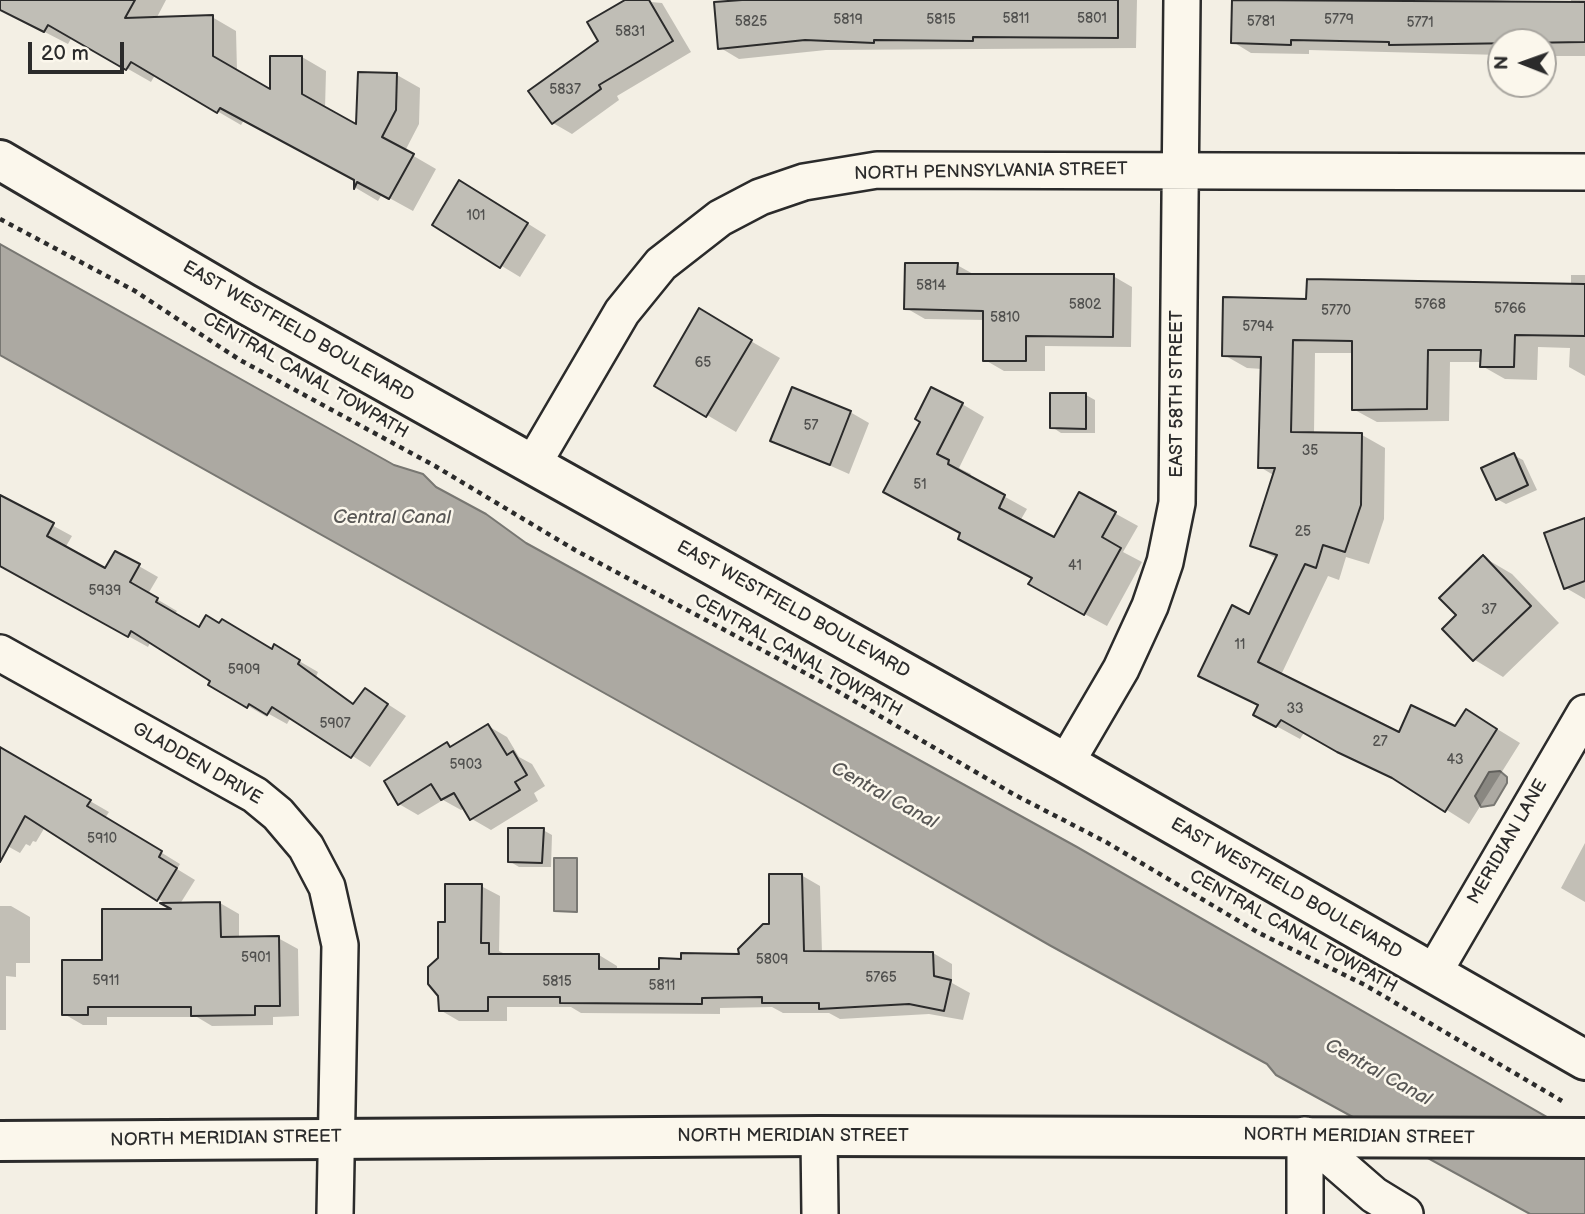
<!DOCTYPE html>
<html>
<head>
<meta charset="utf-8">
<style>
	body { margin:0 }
	#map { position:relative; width:1585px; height:1214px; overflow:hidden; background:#f3efe4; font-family:"Balsamiq Sans",sans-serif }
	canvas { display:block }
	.north { position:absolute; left:1487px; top:28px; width:70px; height:70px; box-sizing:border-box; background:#fbf7ec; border:2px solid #a8a59f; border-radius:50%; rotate:271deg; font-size:19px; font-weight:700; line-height:28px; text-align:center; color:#2b2b2b }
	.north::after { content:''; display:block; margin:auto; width:24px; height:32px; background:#2b2b2b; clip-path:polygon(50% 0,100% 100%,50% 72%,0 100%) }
	.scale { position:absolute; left:28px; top:42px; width:96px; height:32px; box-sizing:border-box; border:4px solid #2b2b2b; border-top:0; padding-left:9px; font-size:21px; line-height:24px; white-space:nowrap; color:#2b2b2b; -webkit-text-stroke:5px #fbf7ec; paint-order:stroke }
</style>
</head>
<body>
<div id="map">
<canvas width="1585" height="1214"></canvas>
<div class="north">N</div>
<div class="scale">20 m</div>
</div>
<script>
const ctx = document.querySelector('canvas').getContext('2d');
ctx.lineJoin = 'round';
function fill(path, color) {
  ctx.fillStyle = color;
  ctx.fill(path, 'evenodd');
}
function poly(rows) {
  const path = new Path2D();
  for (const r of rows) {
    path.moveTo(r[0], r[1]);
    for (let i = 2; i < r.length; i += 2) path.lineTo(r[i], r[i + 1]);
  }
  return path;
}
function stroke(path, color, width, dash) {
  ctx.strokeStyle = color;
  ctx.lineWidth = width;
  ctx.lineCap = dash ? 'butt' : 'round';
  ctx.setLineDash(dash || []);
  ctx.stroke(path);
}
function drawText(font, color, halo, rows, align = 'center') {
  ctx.font = font + ' "Balsamiq Sans",sans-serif';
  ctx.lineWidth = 5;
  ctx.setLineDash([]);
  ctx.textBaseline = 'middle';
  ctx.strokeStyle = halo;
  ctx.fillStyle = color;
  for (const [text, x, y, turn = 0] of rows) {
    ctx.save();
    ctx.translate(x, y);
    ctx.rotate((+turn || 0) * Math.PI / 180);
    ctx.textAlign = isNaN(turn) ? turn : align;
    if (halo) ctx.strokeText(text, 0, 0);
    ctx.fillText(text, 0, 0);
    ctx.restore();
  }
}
const water = poly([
	[0,244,394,465,423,474,436,487,486,514,526,543,1077,847,1585,1139,1585,1214,1530,1214,1276,1075,1267,1064,1051,946,801,803,0,355,0,244],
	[1500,771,1507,777,1507,783,1494,805,1481,807,1475,796,1489,772,1500,771],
	[554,858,577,858,577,912,554,911,554,858]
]);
fill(water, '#aca9a2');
stroke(water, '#787772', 2);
fill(poly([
	[0,0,166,0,156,19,212,17,236,31,237,71,272,92,302,57,326,71,325,109,358,127,397,75,420,88,419,124,405,151,436,169,413,211,382,194,378,201,356,188,356,180,244,120,241,125,155,75,151,82,72,37,68,44,0,9],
	[628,0,662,3,691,52,617,96,619,100,572,134,553,123],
	[749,0,1137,0,1136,48,826,50,739,59,719,47],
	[1234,0,1492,0,1571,4,1571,0,1585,0,1585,56,1543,56,1543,42,1501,42,1501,55,1309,50,1309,54,1251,53,1233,42],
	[479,193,546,235,520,277,434,225],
	[957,265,975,275,1113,276,1132,287,1131,347,1045,346,1045,371,1004,371,985,360,985,320,925,319,906,308],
	[1571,275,1585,275,1585,376,1569,367,1570,348,1538,347,1537,380,1505,379,1482,366,1482,362,1450,362,1449,421,1377,422,1353,409,1353,353,1315,353,1314,434,1362,435,1385,448,1384,519,1369,564,1346,557,1339,580,1328,576,1281,675,1400,734,1489,724,1520,743,1469,824,1404,783,1305,731,1300,739,1278,727,1255,714,1259,706,1200,675,1250,616,1277,559,1252,545,1275,476,1260,467,1262,369,1247,368,1224,355,1308,301,1571,286],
	[699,311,780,358,736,432,656,385],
	[1086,395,1095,400,1095,433,1061,433,1052,427],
	[962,404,984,417,959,468,971,474,969,477,1027,509,1020,521,1055,539,1080,494,1138,526,1123,552,1142,562,1107,626,1053,597,1034,578,962,533,907,504],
	[850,412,869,423,849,474,772,440],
	[1513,455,1523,460,1537,490,1506,504,1497,499],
	[0,497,72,536,65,548,106,571,116,553,158,577,148,594,177,611,174,615,199,630,273,651,275,647,318,672,316,677,355,705,366,690,406,716,370,767,291,717,287,724,269,714,267,717,210,684,212,680,151,641,148,647,0,565],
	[1585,519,1585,599,1566,588],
	[1483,557,1512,574,1559,623,1503,677,1475,660,1444,629,1459,615],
	[488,726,507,737,519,757,532,764,545,786,534,793,538,801,491,830,472,819,465,808,461,810,443,800,418,815,399,804,447,744,453,748],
	[0,749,109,812,105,818,180,864,177,869,195,880,180,904,220,903,239,914,239,938,278,938,298,949,299,1016,273,1017,273,1025,212,1026,197,1017,107,1017,107,1025,83,1025,64,1014,104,961,177,911,45,827,36,842,33,841,30,846,26,844,20,853,0,842],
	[543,830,552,835,551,867,519,867,509,861],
	[1585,843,1585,902,1561,888],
	[801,875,820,886,822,953,933,953,952,964,952,983,970,993,963,1020,929,1014,840,1019,829,1013,783,1013,772,1007,720,1008,720,1014,581,1013,571,1007,507,1007,507,1021,459,1021,440,1010,440,958,447,924,481,886,500,896,499,951,507,955,599,955,617,966,617,970,661,971,683,960,740,956,771,926],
	[0,906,11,906,30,917,30,963,16,963,16,977,6,976,6,1030,0,1030]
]), '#0003');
const building = poly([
	[0,0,135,0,125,18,213,15,213,56,270,89,270,56,302,56,302,94,356,124,358,72,397,73,396,110,382,137,414,154,389,199,357,182,354,189,354,180,220,108,217,113,131,62,126,70,48,25,44,32,0,10,0,0],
	[625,0,649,0,673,41,599,85,601,89,552,124,528,91,598,41,587,22,625,0],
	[742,0,1118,0,1118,38,973,37,973,41,874,40,874,43,805,40,718,49,714,2,742,0],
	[1232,0,1585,2,1585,42,1389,45,1389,42,1291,40,1291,45,1231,43,1232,0],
	[459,180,528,223,500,268,432,225,459,180],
	[905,263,958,263,957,274,1114,274,1113,337,1026,336,1026,361,983,361,983,311,904,309,905,263],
	[1307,279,1585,284,1585,336,1515,335,1514,367,1480,367,1481,350,1428,350,1427,409,1352,410,1352,341,1293,340,1291,432,1362,433,1361,505,1345,552,1323,545,1316,568,1305,564,1258,662,1399,732,1411,705,1455,726,1466,709,1497,729,1445,812,1392,778,1337,752,1281,720,1276,727,1253,715,1258,705,1198,676,1232,605,1249,614,1277,555,1250,546,1275,468,1258,468,1261,357,1222,356,1223,297,1306,299,1307,279],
	[699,308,752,340,706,417,654,386,699,308],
	[792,387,851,411,830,465,770,441,792,387],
	[931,387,963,403,937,454,949,460,948,464,1005,495,999,508,1054,537,1079,492,1116,512,1102,537,1121,548,1084,615,1028,584,1032,578,958,539,960,533,883,492,920,422,915,419,931,387],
	[1050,393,1086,393,1086,429,1050,428,1050,393],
	[1514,453,1528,485,1496,500,1481,468,1514,453],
	[0,495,54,523,47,536,105,568,115,551,140,564,130,582,158,598,156,602,199,627,206,615,219,623,222,619,272,649,274,644,300,660,298,664,353,704,365,688,388,704,351,758,272,707,267,715,249,704,247,708,242,705,208,685,210,681,131,631,128,637,0,566,0,495],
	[1585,518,1585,581,1564,589,1544,533,1585,518],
	[1483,555,1531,606,1473,661,1442,629,1456,615,1439,598,1483,555],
	[488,724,507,755,513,751,527,775,515,782,520,790,470,820,454,793,441,800,431,784,398,805,384,781,447,742,450,747,488,724],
	[0,747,91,800,87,806,162,851,159,857,177,868,157,901,25,816,0,862,0,747],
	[508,828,544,828,542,863,508,862,508,828],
	[769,874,802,874,804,951,933,952,934,976,951,980,944,1011,909,1004,819,1009,819,1003,762,1003,762,997,702,998,702,1004,560,1003,560,997,488,997,488,1011,439,1011,438,996,428,984,428,967,438,958,438,922,445,922,445,884,482,884,481,943,489,943,489,954,599,954,599,969,659,969,659,958,681,959,681,953,739,954,738,949,763,924,769,924,769,874],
	[220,902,221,937,279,936,280,1006,255,1006,255,1015,191,1016,191,1007,88,1007,88,1015,62,1015,62,960,102,960,102,909,171,909,160,903,220,902]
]);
fill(building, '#c0beb6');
stroke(building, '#2b2b2b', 2);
const minor = poly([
	[533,464,622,312,661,264,720,218,760,197,804,182,877,170,1585,172],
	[0,653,255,795,278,814,306,847,327,887,340,945,335,1214],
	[1066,763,1121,669,1150,606,1165,562,1177,503,1182,0],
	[1434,972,1585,713],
	[1305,1135,1374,1195,1405,1214],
	[1305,1135,1305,1214],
	[819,1136,820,1214]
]);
const secondary = poly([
	[0,160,244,303,1066,763,1585,1060]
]);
const primary = poly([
	[0,1141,819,1136,1585,1138]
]);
stroke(minor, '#2b2b2b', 40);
stroke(secondary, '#2b2b2b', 44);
stroke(primary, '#2b2b2b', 44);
stroke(poly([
	[0,219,135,291,240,360,435,466,575,550,820,681,1015,795,1106,842,1259,933,1365,985,1562,1101]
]), '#2b2b2b', 4.5, [5, 5]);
stroke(minor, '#fbf7ec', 35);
stroke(secondary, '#fbf7ec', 38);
stroke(primary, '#fbf7ec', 38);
drawText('14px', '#50504e', null, [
	["5811",1016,19],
	["5801",1092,19],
	["5819",848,20],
	["5815",941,20],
	["5779",1339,20],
	["5825",751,22],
	["5781",1261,22],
	["5771",1420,23],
	["5831",630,32],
	["5837",565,90],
	["101",476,216],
	["5814",931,286],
	["5802",1085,305],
	["5768",1430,305],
	["5766",1510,309],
	["5770",1336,311],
	["5810",1005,318],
	["5794",1258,327],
	["65",703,363],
	["57",811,426],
	["35",1310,451],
	["51",920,485],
	["25",1303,532],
	["41",1075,566],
	["5939",105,591],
	["37",1489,610],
	["11",1240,645],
	["5909",244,670],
	["33",1295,709],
	["5907",335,724],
	["27",1380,742],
	["43",1455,760],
	["5903",466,765],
	["5910",102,839],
	["5901",256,958],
	["5809",772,960],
	["5765",881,978],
	["5911",106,981],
	["5815",557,982],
	["5811",662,986]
]);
drawText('18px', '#2b2b2b', '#fbf7ec', [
	["NORTH PENNSYLVANIA STREET",991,172,-1],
	["EAST WESTFIELD BOULEVARD",298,332,30],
	["CENTRAL CANAL TOWPATH",305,376,30],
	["EAST 58TH STREET",1177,394,-90],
	["EAST WESTFIELD BOULEVARD",793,610,29],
	["CENTRAL CANAL TOWPATH",798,656,29],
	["GLADDEN DRIVE",197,764,30],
	["MERIDIAN LANE",1508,842,-60],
	["EAST WESTFIELD BOULEVARD",1286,889,30],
	["CENTRAL CANAL TOWPATH",1293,932,29],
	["NORTH MERIDIAN STREET",793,1136],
	["NORTH MERIDIAN STREET",1359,1137,1],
	["NORTH MERIDIAN STREET",226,1139,-1]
]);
drawText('italic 19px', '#585755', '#fbf7ec', [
	["Central Canal",392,518],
	["Central Canal",884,796,29],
	["Central Canal",1378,1073,29]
]);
</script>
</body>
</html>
